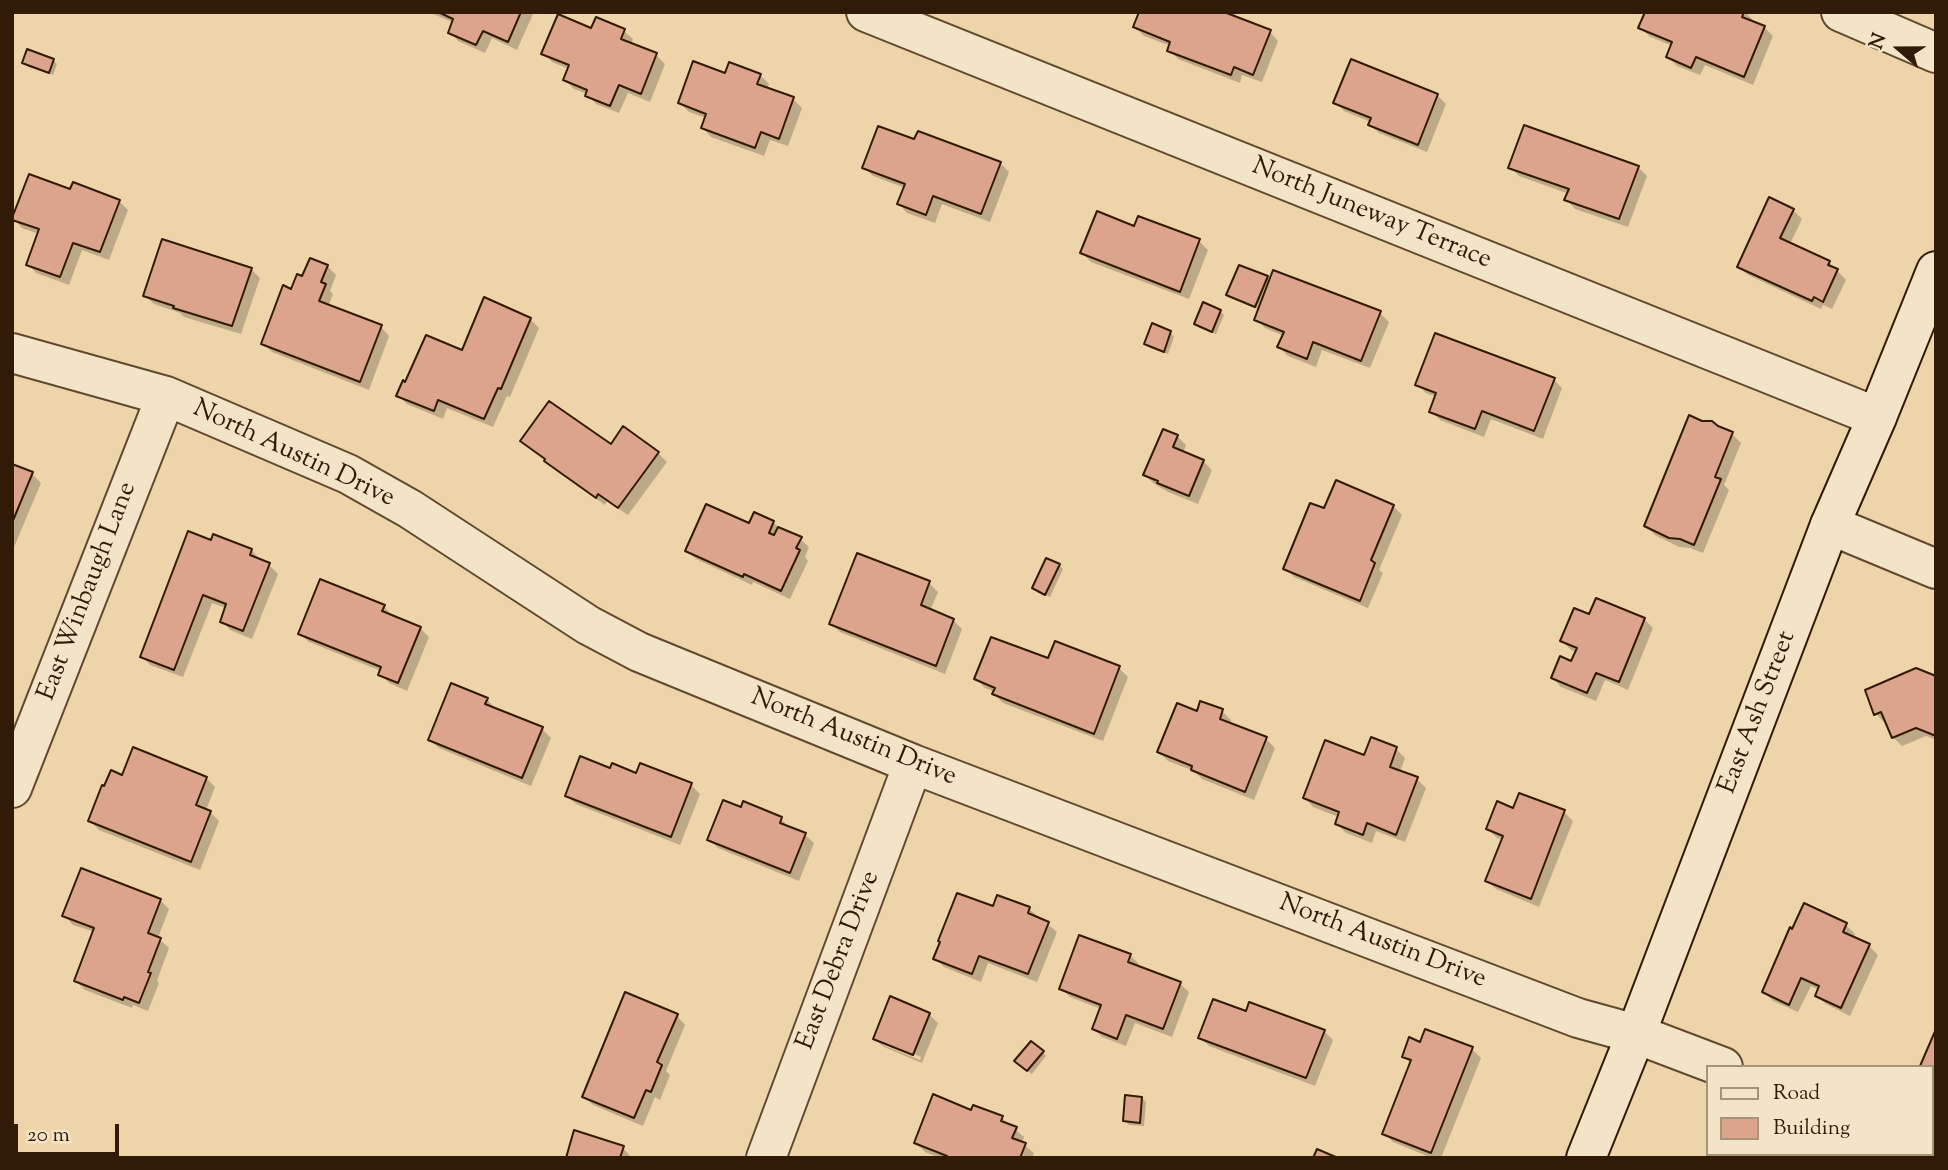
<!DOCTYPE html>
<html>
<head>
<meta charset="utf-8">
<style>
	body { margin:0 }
	#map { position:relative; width:1948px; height:1170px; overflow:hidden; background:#edd4a9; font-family:"Sorts Mill Goudy",serif }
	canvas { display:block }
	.frame { position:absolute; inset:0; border:14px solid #321b06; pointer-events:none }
	.legend { position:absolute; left:1706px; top:1065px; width:228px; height:91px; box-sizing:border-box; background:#f3e3c7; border:2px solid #a6937a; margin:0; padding:9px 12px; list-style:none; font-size:21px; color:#321b06 }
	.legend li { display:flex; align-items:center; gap:14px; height:35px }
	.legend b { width:35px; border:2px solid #a6937a }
	.north { position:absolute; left:1864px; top:14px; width:70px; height:70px; -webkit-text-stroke:5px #f3e3c7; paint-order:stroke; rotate:290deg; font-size:19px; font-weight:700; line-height:28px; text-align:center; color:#321b06 }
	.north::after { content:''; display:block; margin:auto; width:24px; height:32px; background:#321b06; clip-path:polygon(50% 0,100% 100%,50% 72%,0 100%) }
	.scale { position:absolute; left:14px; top:1124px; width:105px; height:32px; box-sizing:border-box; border:4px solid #321b06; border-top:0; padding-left:9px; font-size:21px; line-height:24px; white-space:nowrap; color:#321b06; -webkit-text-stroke:5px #f3e3c7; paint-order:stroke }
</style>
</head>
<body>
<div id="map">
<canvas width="1948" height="1170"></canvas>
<div class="frame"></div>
<ul class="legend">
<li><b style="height:9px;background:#f3e3c7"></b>Road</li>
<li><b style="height:19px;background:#dca48c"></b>Building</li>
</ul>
<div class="north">N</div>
<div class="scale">20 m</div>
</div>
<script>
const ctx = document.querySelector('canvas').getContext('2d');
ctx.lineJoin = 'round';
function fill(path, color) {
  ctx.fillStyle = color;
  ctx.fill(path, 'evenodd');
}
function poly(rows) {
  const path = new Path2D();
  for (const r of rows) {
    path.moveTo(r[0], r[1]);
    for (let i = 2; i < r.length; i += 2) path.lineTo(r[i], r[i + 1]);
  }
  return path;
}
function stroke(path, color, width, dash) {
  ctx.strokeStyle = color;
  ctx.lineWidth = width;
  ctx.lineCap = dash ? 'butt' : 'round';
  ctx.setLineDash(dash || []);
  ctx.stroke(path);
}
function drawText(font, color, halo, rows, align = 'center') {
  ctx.font = font + ' "Sorts Mill Goudy",serif';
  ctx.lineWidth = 6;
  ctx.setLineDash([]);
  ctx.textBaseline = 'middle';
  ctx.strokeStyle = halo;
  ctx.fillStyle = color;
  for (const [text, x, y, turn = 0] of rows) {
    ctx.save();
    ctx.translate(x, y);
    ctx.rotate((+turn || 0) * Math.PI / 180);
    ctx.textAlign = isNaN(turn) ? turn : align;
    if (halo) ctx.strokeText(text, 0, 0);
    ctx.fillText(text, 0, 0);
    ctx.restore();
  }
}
fill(poly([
	[429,12,534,12,517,50,492,38,485,53,458,41,450,32,454,23],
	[1141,12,1236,12,1234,18,1270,32,1278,41,1262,82,1242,75,1240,83,1178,59,1169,50,1171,46,1144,36,1135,27],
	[1647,12,1745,12,1753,20,1752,22,1765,28,1773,36,1753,85,1705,65,1700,75,1677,66,1668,57,1672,46,1649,36,1640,27],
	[592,30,624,31,633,39,631,45,656,55,665,64,650,102,628,93,619,113,596,104,588,94,574,89,565,80,569,69,552,62,544,53],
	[53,60,57,64,53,75,28,67,24,63],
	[726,75,760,75,769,84,767,89,793,99,802,108,788,146,770,140,764,156,711,137,703,128,706,118,689,112,680,103],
	[1437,95,1446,104,1427,152,1379,133,1370,125,1371,122,1344,111,1335,102],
	[916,142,1000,163,1009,172,990,222,942,204,935,223,907,213,899,204,905,188,873,176,864,168],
	[1510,167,1638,167,1647,176,1628,227,1575,209,1567,200,1569,194,1519,176],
	[71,192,119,201,128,210,109,260,82,250,69,285,36,273,28,264,39,234,22,228,14,219],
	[1793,210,1802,219,1790,244,1829,262,1846,280,1832,309,1823,305,1821,309,1748,275,1739,267],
	[1135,228,1199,241,1208,250,1189,299,1091,262,1082,253],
	[327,266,336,275,330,291,333,294,328,307,381,327,389,336,369,390,272,352,263,343,292,291,303,278],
	[251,269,260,278,241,334,184,317,180,313,154,304,145,296],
	[1267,278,1271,281,1380,313,1389,322,1370,368,1322,350,1316,367,1288,356,1279,347,1284,336,1265,328,1256,319,1259,310,1233,299,1229,295],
	[1220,311,1224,315,1216,334,1200,328,1196,324],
	[530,319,539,328,510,397,507,396,493,427,447,408,443,419,407,404,398,395,463,352],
	[1170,332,1174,337,1168,354,1150,348,1146,344],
	[1554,380,1562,388,1543,439,1491,419,1484,437,1440,420,1431,411,1436,397,1426,393,1417,384],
	[624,429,658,453,667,462,628,515,607,501,605,505,555,470,547,460,522,441,612,447],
	[1732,434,1741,443,1724,485,1729,490,1703,553,1690,548,1679,547,1655,535,1646,526],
	[1177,436,1186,445,1183,453,1203,461,1212,470,1198,504,1168,492,1153,483,1145,474],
	[12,465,32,474,41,483,12,552],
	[1393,506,1402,515,1379,570,1383,573,1368,608,1294,577,1285,568,1325,511],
	[773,522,781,530,800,539,809,547,805,557,808,561,790,599,753,582,752,585,696,559,687,551,750,525],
	[212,542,251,550,260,559,260,561,269,565,278,574,252,639,230,630,222,621,226,608,212,603,183,677,150,665,142,656],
	[1059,565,1063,569,1050,597,1038,592,1034,588],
	[929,583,938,592,930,611,953,620,962,629,945,674,840,632,831,623],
	[384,607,393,616,420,628,429,637,407,691,389,683,380,674,381,671,309,642,300,634],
	[1590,616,1644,619,1653,628,1628,690,1605,680,1596,701,1561,687,1553,678,1572,663,1577,652,1571,650,1562,641],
	[1049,660,1119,668,1128,677,1103,741,1003,703,994,694,995,692,985,688,976,679],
	[1936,678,1936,740,1926,736,1902,746,1893,737,1887,722,1885,723,1876,714],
	[487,699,495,708,542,729,551,738,531,786,439,748,430,740],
	[1201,703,1222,711,1231,720,1230,725,1266,739,1275,748,1254,800,1202,779,1194,771,1168,761,1159,752,1198,713],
	[1396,749,1405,758,1400,772,1417,779,1426,788,1405,842,1376,831,1372,843,1346,833,1337,824,1339,817,1313,807,1305,798,1365,758],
	[611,771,691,785,700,794,680,845,576,804,567,796],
	[123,777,206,778,215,787,206,810,210,812,219,821,200,870,99,830,90,821],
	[744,804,781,819,790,828,805,835,814,843,799,881,718,848,709,839,742,810],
	[1514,810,1564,812,1573,821,1539,907,1496,889,1487,881,1503,840,1497,838,1488,829],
	[160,900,169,909,158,938,169,948,157,981,159,983,148,1011,133,1005,132,1008,85,990,76,981,95,932,73,925,65,916],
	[994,908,1029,909,1057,932,1037,982,988,963,981,982,944,967,935,958],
	[1846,925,1855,934,1853,938,1869,946,1878,955,1850,1016,1826,1004,1817,996,1819,990,1811,986,1798,1012,1773,1001,1764,992,1793,931],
	[1130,955,1139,964,1138,968,1180,984,1189,992,1172,1037,1135,1023,1126,1046,1102,1037,1094,1029,1101,1009,1070,997,1061,988],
	[1247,1013,1324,1031,1333,1040,1315,1086,1209,1046,1200,1038],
	[929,1014,938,1023,922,1063,884,1047,875,1039],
	[883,1041,921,1057,920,1060,883,1045],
	[677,1016,685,1025,666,1071,670,1075,660,1100,655,1097,643,1126,593,1105,584,1096],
	[1421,1044,1472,1049,1481,1058,1441,1158,1432,1158,1393,1142,1384,1133,1411,1064,1404,1056],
	[1042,1052,1046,1056,1032,1074,1020,1065],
	[1142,1098,1146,1102,1144,1126,1129,1125,1125,1121],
	[972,1112,1002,1118,1024,1137,1022,1143,1034,1153,1032,1158,940,1158,925,1152,916,1143],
	[623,1148,632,1158,567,1158]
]), '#0003');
const building = poly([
	[438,12,521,12,508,42,483,31,476,45,448,33,453,19,438,12],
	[1139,12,1224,12,1271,30,1253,75,1234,67,1231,75,1167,51,1170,42,1133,27,1139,12],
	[1645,12,1744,12,1742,17,1765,26,1744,77,1696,57,1691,68,1666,57,1672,42,1638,28,1645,12],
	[558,14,591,28,596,17,625,29,621,39,657,53,641,94,619,85,610,106,585,96,587,90,563,80,569,65,541,54,558,14],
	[27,49,54,59,49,73,22,63,27,49],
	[1351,59,1438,94,1418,145,1368,125,1371,118,1333,103,1351,59],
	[693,61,725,73,729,62,761,74,757,84,794,97,779,139,761,132,755,148,701,128,706,114,678,103,693,61],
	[1524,125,1639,166,1619,219,1564,200,1569,189,1508,168,1524,125],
	[878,126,914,139,918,131,1001,162,981,214,933,196,926,215,897,204,905,184,862,168,878,126],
	[29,174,70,189,73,182,120,200,100,252,73,243,60,277,26,265,39,229,12,220,12,218,29,174],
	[1769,197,1794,209,1780,238,1830,261,1828,265,1838,269,1823,302,1814,297,1812,301,1737,267,1769,197],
	[1097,211,1134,226,1138,216,1200,239,1180,292,1080,253,1097,211],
	[162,239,252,268,232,326,173,308,174,306,143,296,162,239],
	[310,258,328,265,321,282,326,284,319,301,382,325,360,382,261,344,283,285,291,289,297,274,302,276,310,258],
	[1239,265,1268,276,1255,307,1226,295,1239,265],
	[1273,270,1381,311,1361,361,1313,342,1307,359,1277,347,1284,332,1254,320,1273,270],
	[484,297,531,318,501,389,498,388,484,419,438,400,434,411,396,396,403,380,405,382,426,335,462,350,484,297],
	[1203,302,1221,310,1212,332,1194,324,1203,302],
	[1152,323,1171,331,1164,352,1144,344,1152,323],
	[1435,333,1555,378,1534,431,1482,411,1475,429,1429,412,1436,393,1415,385,1435,333],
	[549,401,611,444,623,426,659,452,618,508,598,494,596,498,544,461,545,459,520,441,549,401],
	[1689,415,1702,421,1712,421,1718,426,1733,432,1715,477,1721,479,1694,545,1680,539,1669,538,1644,526,1689,415],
	[1163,429,1178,435,1173,447,1204,460,1189,496,1157,483,1158,481,1143,475,1163,429],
	[12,464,33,472,12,523,12,464],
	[1336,480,1394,505,1371,560,1375,563,1360,601,1283,569,1310,503,1324,508,1336,480],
	[706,504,749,523,754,512,774,521,769,533,774,535,778,527,802,537,796,548,800,550,781,591,744,574,743,577,685,551,706,504],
	[188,531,211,540,213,534,252,549,250,555,270,563,243,631,220,622,226,604,203,595,174,670,140,657,188,531],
	[857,553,930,581,921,605,954,619,936,666,829,624,857,553],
	[1046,558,1060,564,1045,595,1032,588,1046,558],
	[320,579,385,605,382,611,421,627,398,683,378,675,381,667,298,634,320,579],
	[1596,598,1645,618,1619,682,1596,673,1587,693,1551,678,1560,656,1571,661,1577,648,1560,641,1574,608,1589,614,1596,598],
	[991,637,1048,658,1055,641,1120,666,1094,734,992,694,995,688,974,679,991,637],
	[1916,668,1936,676,1936,736,1916,728,1892,738,1881,712,1874,715,1865,690,1916,668],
	[451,683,488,698,485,704,543,727,522,778,428,740,451,683],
	[1200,701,1223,709,1220,719,1267,737,1245,792,1191,770,1192,766,1157,752,1177,703,1197,711,1200,701],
	[1371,737,1397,747,1390,767,1418,777,1396,835,1367,823,1363,835,1335,824,1339,812,1303,798,1325,740,1364,755,1371,737],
	[133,747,207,777,196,805,211,811,191,862,88,821,102,785,104,786,111,770,122,775,133,747],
	[580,756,610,768,612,763,636,773,640,763,692,783,671,837,565,796,580,756],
	[1519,793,1565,810,1531,899,1485,881,1503,836,1486,829,1497,801,1513,808,1519,793],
	[723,800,741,807,743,801,782,817,780,823,806,833,790,873,707,840,723,800],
	[81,868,161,899,148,933,161,938,148,972,151,973,139,1003,124,997,123,1000,74,981,94,928,62,916,81,868],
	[957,893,993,906,997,895,1030,907,1028,913,1049,922,1028,974,979,956,972,974,933,959,940,942,938,941,957,893],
	[1804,903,1847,923,1843,932,1870,944,1841,1008,1815,996,1819,986,1801,978,1789,1005,1762,992,1790,927,1792,929,1804,903],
	[1079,935,1131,954,1128,962,1181,982,1163,1029,1126,1015,1117,1039,1092,1029,1101,1005,1059,989,1079,935],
	[625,992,678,1014,657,1062,662,1065,651,1092,646,1090,634,1118,582,1097,625,992],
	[890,996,930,1013,913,1055,873,1039,890,996],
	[1213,999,1246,1011,1249,1002,1325,1030,1306,1078,1198,1038,1213,999],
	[1425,1029,1473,1047,1431,1153,1382,1134,1411,1060,1402,1057,1409,1037,1420,1042,1425,1029],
	[1936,1029,1936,1073,1932,1071,1932,1067,1920,1066,1936,1029],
	[1031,1041,1044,1051,1027,1071,1014,1061,1031,1041],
	[933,1094,971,1110,973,1105,1003,1116,1001,1121,1017,1127,1012,1138,1026,1143,1020,1158,946,1158,947,1156,914,1143,933,1094],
	[1125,1095,1142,1097,1140,1123,1123,1121,1125,1095],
	[574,1130,624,1146,620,1158,566,1158,574,1130],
	[1317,1149,1338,1158,1313,1158,1317,1149],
	[1713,1154,1735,1154,1744,1158,1712,1158,1713,1154]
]);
fill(building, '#dca48c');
stroke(building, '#321b06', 2);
const street = poly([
	[866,12,1877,417],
	[1841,12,1936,53],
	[12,353,166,396,348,474,410,509,588,625,639,652,913,764,1578,1018,1636,1034,1723,1067],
	[1830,525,1936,569],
	[12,788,166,396],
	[1932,1146,1936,1147],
	[766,1158,913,764]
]);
const secondary = poly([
	[1586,1158,1636,1034,1830,525,1877,417,1936,271]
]);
stroke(street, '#61492f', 42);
stroke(secondary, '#321b06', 42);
stroke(street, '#f3e3c7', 38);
stroke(secondary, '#f3e3c7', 38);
drawText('26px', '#321b06', '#f3e3c7', [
	["North Juneway Terrace",1371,215,22],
	["North Austin Drive",293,455,25],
	["East Winbaugh Lane",89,592,-69],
	["East Ash Street",1759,713,-69],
	["North Austin Drive",853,739,22],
	["North Austin Drive",1382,943,21],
	["East Debra Drive",840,961,-69]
]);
</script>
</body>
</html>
